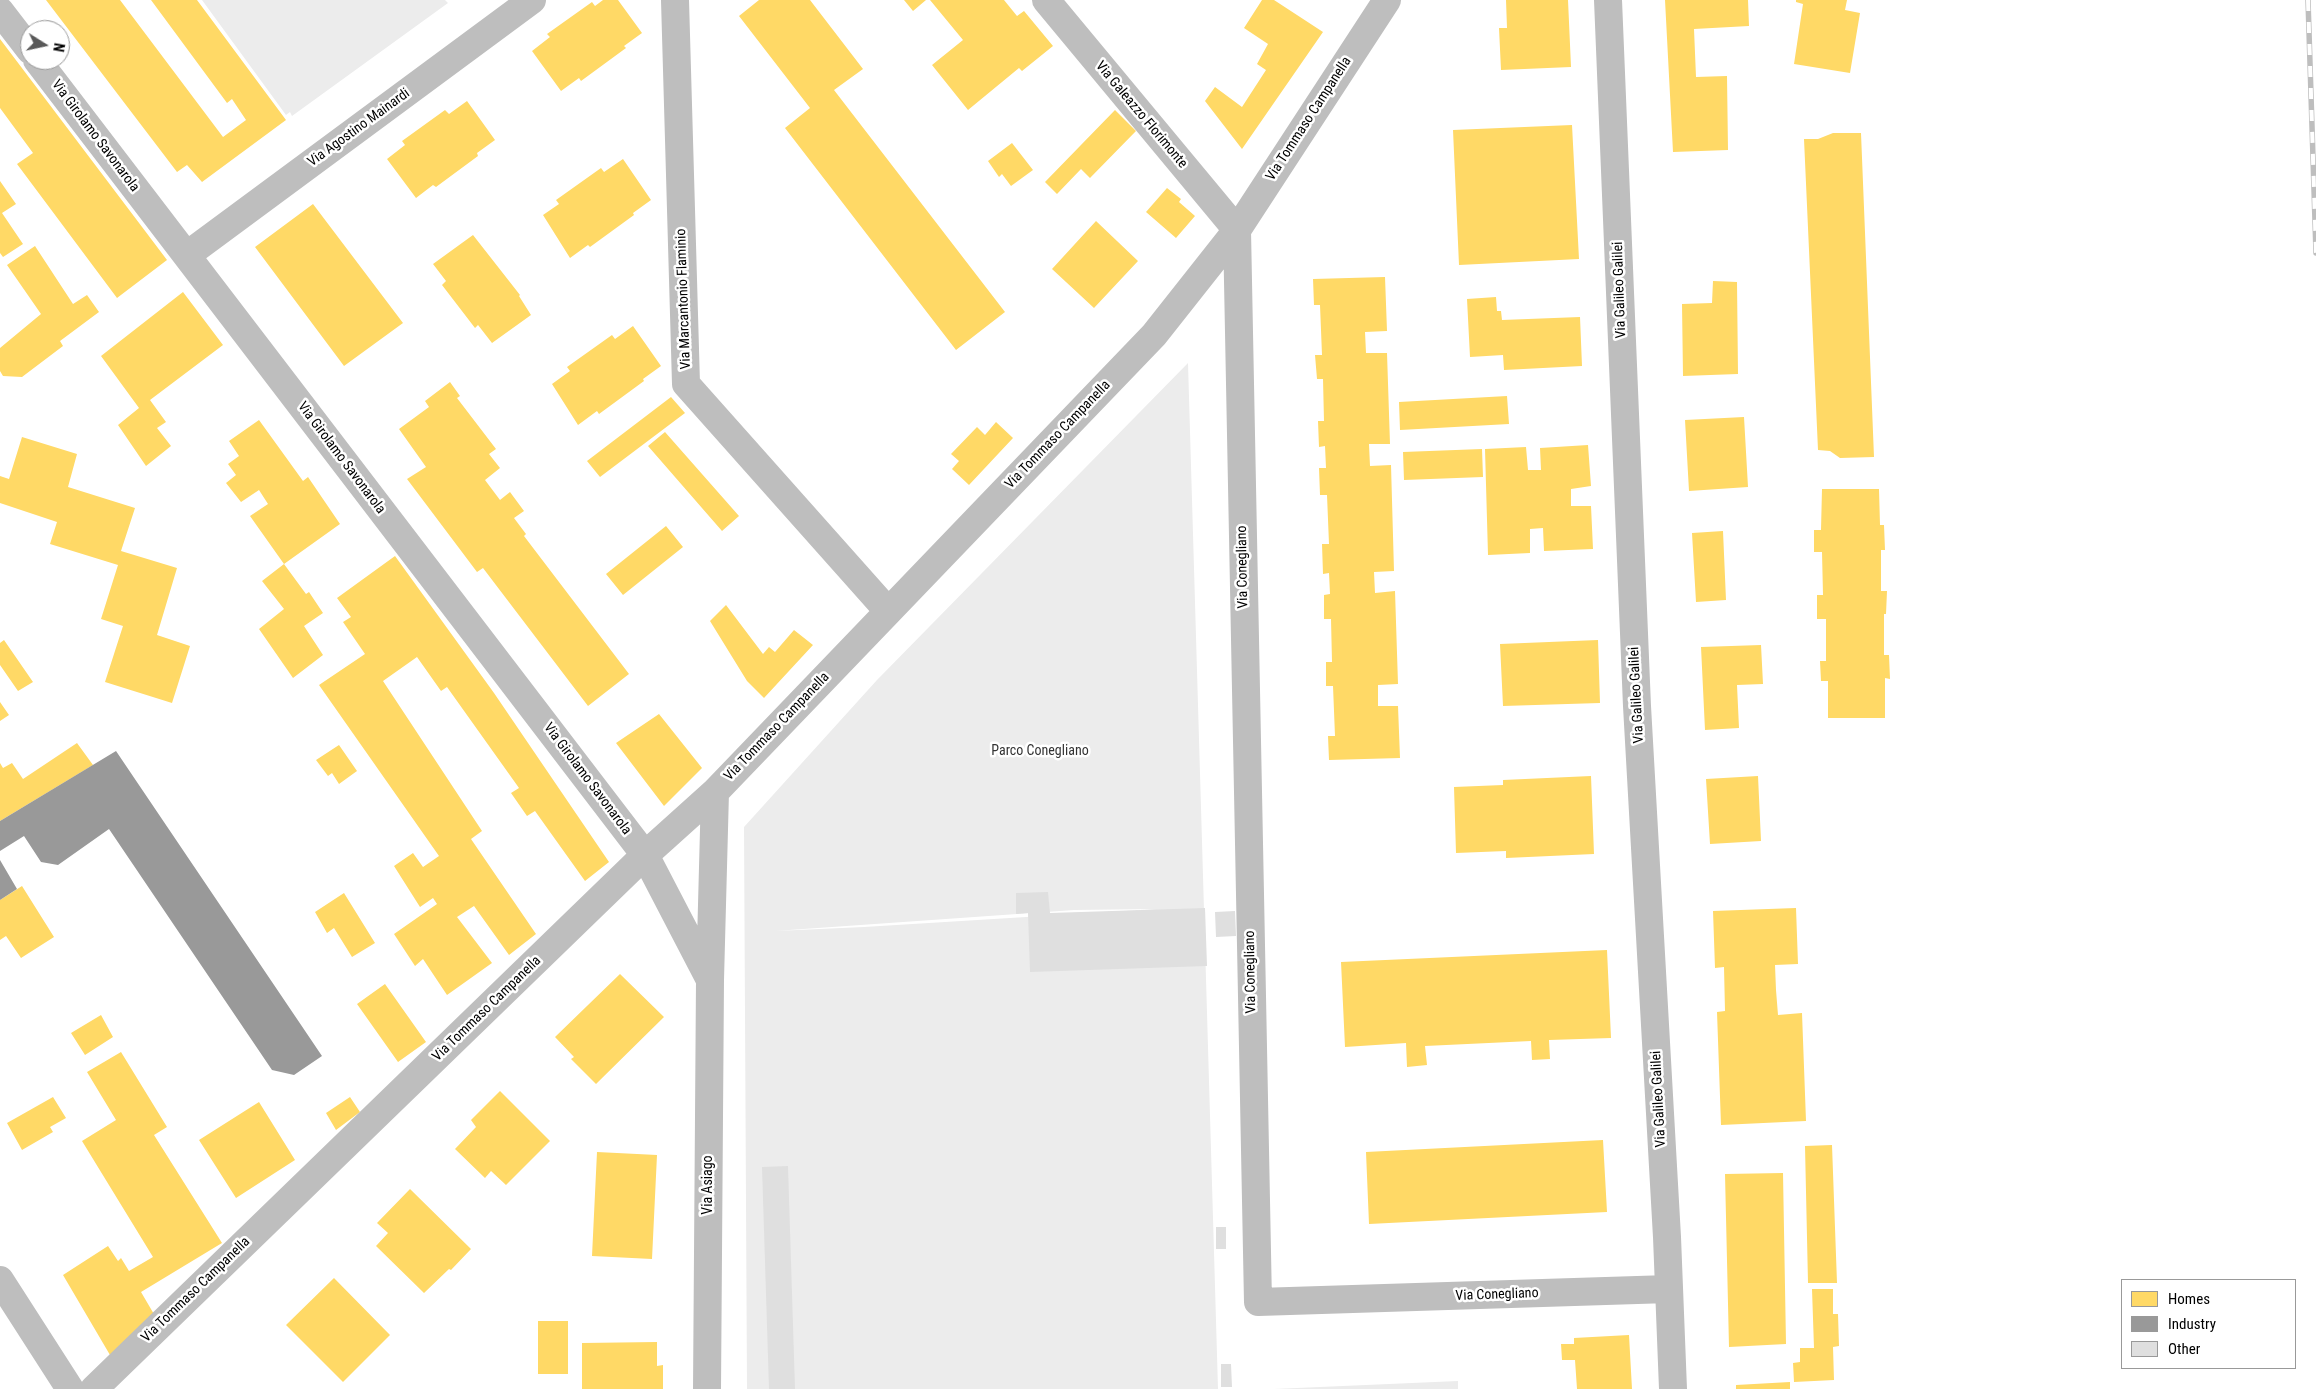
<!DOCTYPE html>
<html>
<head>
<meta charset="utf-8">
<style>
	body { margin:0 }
	#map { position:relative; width:2316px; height:1389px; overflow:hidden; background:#fff; font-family:"Roboto Condensed",sans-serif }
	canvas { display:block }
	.legend { position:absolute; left:2121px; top:1279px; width:175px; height:90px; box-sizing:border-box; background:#fff; border:1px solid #999; margin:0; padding:6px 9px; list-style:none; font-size:15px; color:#000 }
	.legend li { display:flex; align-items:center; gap:10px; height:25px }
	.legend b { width:25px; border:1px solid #999 }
	.north { position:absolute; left:20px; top:20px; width:50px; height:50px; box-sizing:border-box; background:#fff; border:1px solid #999; border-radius:50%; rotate:100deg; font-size:14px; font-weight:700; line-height:20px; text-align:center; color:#000 }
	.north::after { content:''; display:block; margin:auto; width:18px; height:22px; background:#595959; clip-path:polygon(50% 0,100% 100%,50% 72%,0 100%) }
</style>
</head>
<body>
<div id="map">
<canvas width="2316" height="1389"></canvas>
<ul class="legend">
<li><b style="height:14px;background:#ffd966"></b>Homes</li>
<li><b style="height:14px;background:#999"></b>Industry</li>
<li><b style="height:14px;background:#dfdfdf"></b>Other</li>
</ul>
<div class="north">N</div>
</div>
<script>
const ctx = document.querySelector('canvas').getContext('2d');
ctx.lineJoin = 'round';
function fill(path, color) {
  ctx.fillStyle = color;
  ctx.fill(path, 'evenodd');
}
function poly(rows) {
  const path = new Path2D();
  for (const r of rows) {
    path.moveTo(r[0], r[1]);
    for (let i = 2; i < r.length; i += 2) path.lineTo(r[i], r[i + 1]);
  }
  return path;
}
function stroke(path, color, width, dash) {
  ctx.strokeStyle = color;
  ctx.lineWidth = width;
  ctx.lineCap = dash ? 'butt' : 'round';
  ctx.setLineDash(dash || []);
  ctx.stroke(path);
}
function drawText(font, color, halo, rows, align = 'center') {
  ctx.font = font + ' "Roboto Condensed",sans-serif';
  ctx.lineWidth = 5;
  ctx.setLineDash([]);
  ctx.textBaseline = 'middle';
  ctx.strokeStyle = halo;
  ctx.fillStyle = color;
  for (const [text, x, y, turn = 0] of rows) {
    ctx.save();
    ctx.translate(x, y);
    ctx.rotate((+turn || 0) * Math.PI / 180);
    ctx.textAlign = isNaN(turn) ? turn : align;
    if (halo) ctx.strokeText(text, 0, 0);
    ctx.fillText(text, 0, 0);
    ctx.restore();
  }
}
fill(poly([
	[202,0,445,0,448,3,292,116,290,112,286,115],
	[1188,363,1218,1389,747,1389,744,827,877,680],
	[1156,909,864,927,775,931,1074,910],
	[1458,1381,1458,1389,1274,1389]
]), '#ececec');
fill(poly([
	[46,0,120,0,223,137,246,120,232,99,227,103,151,0,197,0,286,120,202,182,187,165,177,172],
	[603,0,618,0,642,33,624,46,626,48,581,81,579,78,561,91,532,51,550,37,547,34,592,2,595,6],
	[759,0,810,0,863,69,834,90,1005,312,956,350,785,128,810,108,739,16],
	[904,0,926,0,913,11],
	[930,0,1004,0,1017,16,1024,11,1053,46,1022,71,1019,68,968,110,932,65,963,40],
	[1262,0,1274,0,1323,32,1242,149,1205,101,1215,87,1242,107,1266,70,1257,64,1268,44,1244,28],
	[1506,0,1568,0,1571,67,1501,70,1499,28,1507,28],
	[1665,0,1748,0,1749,26,1694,29,1696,77,1727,76,1728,150,1673,152],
	[1796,0,1847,0,1845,10,1860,13,1850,73,1794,64,1803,4,1796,2],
	[0,39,167,260,117,298,17,164,33,153,0,108],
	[467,101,495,140,477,153,478,156,436,187,433,185,416,198,387,159,405,145,402,141,445,110,449,114],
	[1115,110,1136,131,1090,178,1081,169,1057,194,1045,182],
	[1572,125,1579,259,1459,265,1453,130],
	[1833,133,1861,133,1874,457,1840,458,1830,451,1818,450,1804,139,1818,139],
	[1012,143,1033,170,1011,186,1002,174,999,177,988,161],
	[623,159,651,200,633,213,634,215,590,247,588,245,570,258,543,215,559,204,556,200,601,168,604,172],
	[0,181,16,204,2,213,23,244,3,257,0,253],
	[1167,188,1181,199,1179,202,1195,216,1176,238,1146,212],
	[313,204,403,323,344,366,255,247],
	[1096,221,1138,261,1094,308,1052,269],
	[473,235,520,295,519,296,531,315,492,343,478,325,475,328,442,285,446,281,433,264],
	[35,246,73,304,87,295,99,312,60,341,63,346,22,377,3,376,0,371,0,348,41,314,7,265],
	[1385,277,1387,331,1365,332,1366,353,1387,353,1390,444,1369,444,1370,466,1391,465,1394,571,1374,572,1375,593,1395,591,1398,684,1378,685,1378,706,1398,706,1400,758,1329,760,1328,736,1335,736,1333,686,1326,686,1326,662,1332,662,1331,619,1324,619,1324,595,1330,594,1329,573,1323,574,1322,544,1329,544,1327,495,1320,495,1319,468,1326,468,1325,446,1319,447,1318,421,1324,421,1323,379,1317,379,1315,355,1322,355,1320,305,1314,305,1313,279],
	[1713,281,1737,282,1738,374,1683,376,1682,304,1712,303],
	[183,292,223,345,150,400,166,422,157,428,171,446,146,466,118,425,139,408,101,356],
	[1496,297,1497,311,1501,311,1502,320,1580,317,1582,366,1504,370,1503,355,1470,357,1467,299],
	[633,326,661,366,643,379,644,381,599,414,597,411,578,425,552,384,570,371,567,367,612,335,615,339],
	[450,382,460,396,457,398,496,449,489,454,500,468,485,480,500,500,510,492,524,511,514,518,526,534,524,536,629,674,588,706,483,568,477,572,407,479,426,467,399,429,429,407,425,401],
	[1507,396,1509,424,1400,430,1399,402],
	[671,397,685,413,600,477,587,461],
	[1744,417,1748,487,1689,491,1685,420],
	[259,420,303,481,308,477,340,524,284,564,250,516,268,504,259,490,241,502,226,483,236,475,228,464,239,456,229,441],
	[996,422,1013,438,969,485,952,469,959,461,951,454,977,427,985,435],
	[665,432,739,516,722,531,648,446],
	[22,437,77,454,68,487,135,508,121,551,177,568,157,635,190,646,172,703,105,682,123,626,101,619,118,565,50,544,57,522,0,503,0,476,9,479],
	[1588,445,1591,486,1571,489,1571,506,1591,506,1593,549,1544,551,1543,528,1530,529,1530,553,1488,555,1485,449,1526,447,1528,470,1541,470,1540,448],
	[1482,449,1483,477,1404,480,1403,452],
	[1822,489,1879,489,1880,525,1884,525,1885,550,1881,550,1881,591,1887,591,1886,614,1884,614,1884,655,1889,655,1890,679,1885,678,1885,718,1828,718,1828,681,1821,681,1820,661,1826,661,1826,619,1817,619,1817,595,1823,595,1822,552,1814,552,1814,530,1821,530],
	[666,526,683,547,623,595,606,574],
	[1723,531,1726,600,1696,602,1692,533],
	[395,556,494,693,609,862,585,881,535,811,527,816,511,793,519,788,447,687,441,691,417,657,383,681,482,831,471,839,536,934,509,955,474,906,457,917,492,963,447,995,423,959,415,966,394,934,437,904,433,898,420,907,394,866,413,853,423,867,439,856,319,685,365,654,343,622,351,617,337,598],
	[284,564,306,594,309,592,323,613,304,626,323,655,293,678,259,629,284,609,262,581],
	[726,605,763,654,769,647,775,652,794,630,813,645,764,698,747,681,710,621],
	[4,640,33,682,18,691,0,665,0,643],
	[1598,640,1600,703,1503,706,1500,644],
	[1761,645,1763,684,1737,685,1739,728,1705,730,1701,647],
	[0,702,9,715,0,721],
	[659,714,702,768,664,806,616,743],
	[77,743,93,765,0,821,0,763,3,768,12,763,23,779],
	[339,745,357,771,339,784,332,773,328,776,316,760],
	[1591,776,1594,854,1506,858,1506,851,1456,853,1454,787,1503,785,1503,780],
	[1758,776,1761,841,1710,844,1706,779],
	[22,886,54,937,21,958,6,936,0,940,0,900],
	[344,893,375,943,352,957,334,928,327,933,315,912],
	[1796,908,1798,964,1775,965,1776,990,1778,1015,1802,1013,1806,1121,1721,1125,1717,1012,1725,1011,1724,967,1715,968,1713,911],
	[1607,950,1611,1038,1549,1040,1550,1059,1532,1060,1531,1041,1425,1046,1427,1065,1407,1067,1406,1043,1345,1047,1341,962],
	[620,974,664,1017,596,1084,571,1059,574,1057,555,1037],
	[385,984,426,1042,398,1062,357,1004],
	[101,1015,113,1037,85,1055,71,1033],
	[121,1052,167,1127,154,1135,222,1243,141,1292,158,1321,110,1355,63,1275,108,1246,118,1261,121,1258,129,1271,153,1257,82,1141,116,1120,87,1072],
	[500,1091,550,1141,506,1185,491,1171,485,1178,455,1149,476,1127,471,1120],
	[53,1097,66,1118,50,1127,53,1132,22,1150,7,1123],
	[350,1097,360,1112,336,1130,326,1113],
	[259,1102,295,1160,236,1198,199,1140],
	[1603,1140,1607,1212,1369,1224,1366,1152],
	[1832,1145,1837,1283,1808,1283,1805,1146],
	[597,1152,657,1155,652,1259,592,1256],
	[1783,1173,1786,1344,1729,1347,1725,1174],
	[410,1189,471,1249,451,1270,449,1269,424,1293,376,1246,388,1233,377,1223],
	[334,1278,390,1335,343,1382,286,1325],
	[1812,1289,1833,1289,1833,1314,1838,1314,1839,1346,1833,1347,1834,1380,1794,1382,1793,1363,1800,1362,1800,1348,1814,1348],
	[538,1321,568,1321,568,1374,538,1374],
	[1629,1335,1632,1389,1577,1389,1575,1360,1562,1360,1561,1344,1574,1344,1574,1338],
	[657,1342,657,1366,663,1365,663,1389,582,1389,582,1343],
	[1790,1382,1790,1389,1736,1389,1736,1385]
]), '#ffd966');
fill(poly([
	[116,751,322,1056,294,1075,272,1070,109,829,58,865,41,862,24,836,0,851,0,821],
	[0,860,17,889,0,900]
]), '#999');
fill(poly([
	[1048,892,1050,913,1205,908,1207,966,1030,972,1028,913,1016,914,1016,893],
	[1235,911,1236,936,1216,937,1215,912],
	[788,1166,795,1389,769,1389,762,1167],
	[1216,1227,1226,1227,1226,1249,1216,1249],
	[1221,1364,1231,1364,1232,1387,1221,1387]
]), '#dfdfdf');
stroke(poly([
	[675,0,686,384,888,611],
	[1046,0,1237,230,1258,1302,1669,1289],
	[1608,0,1637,706,1667,1237,1673,1389],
	[0,11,30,50],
	[37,60,645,855,710,980],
	[187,255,532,0],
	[0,1280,70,1389],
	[94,1389,645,855,715,792,1154,335,1237,230,1387,0],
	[707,1389,710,980,715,792]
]), '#bebebe', 28);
const rail = poly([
	[2308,0,2316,253]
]);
stroke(rail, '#bebebe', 5.5);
stroke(rail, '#fff', 4, [11]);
drawText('14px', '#000', '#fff', [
	["Via Galeazzo Florimonte",1141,115,50],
	["Via Tommaso Campanella",1309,119,-57],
	["Via Agostino Mainardi",359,128,-36],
	["Via Girolamo Savonarola",95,136,53],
	["Via Galileo Galilei",1620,290,-92],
	["Via Marcantonio Flaminio",684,299,-92],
	["Via Tommaso Campanella",1058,435,-46],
	["Via Girolamo Savonarola",341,458,53],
	["Via Conegliano",1243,567,-91],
	["Via Galileo Galilei",1637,695,-93],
	["Via Tommaso Campanella",777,727,-46],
	["Via Girolamo Savonarola",587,779,53],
	["Via Conegliano",1251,972,-91],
	["Via Tommaso Campanella",487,1009,-44],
	["Via Galileo Galilei",1659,1099,-93],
	["Via Asiago",708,1185,-90],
	["Via Tommaso Campanella",196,1290,-44],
	["Via Conegliano",1497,1295,-2]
]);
drawText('14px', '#333', '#fff', [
	["Parco Conegliano",1040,751]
]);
</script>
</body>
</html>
